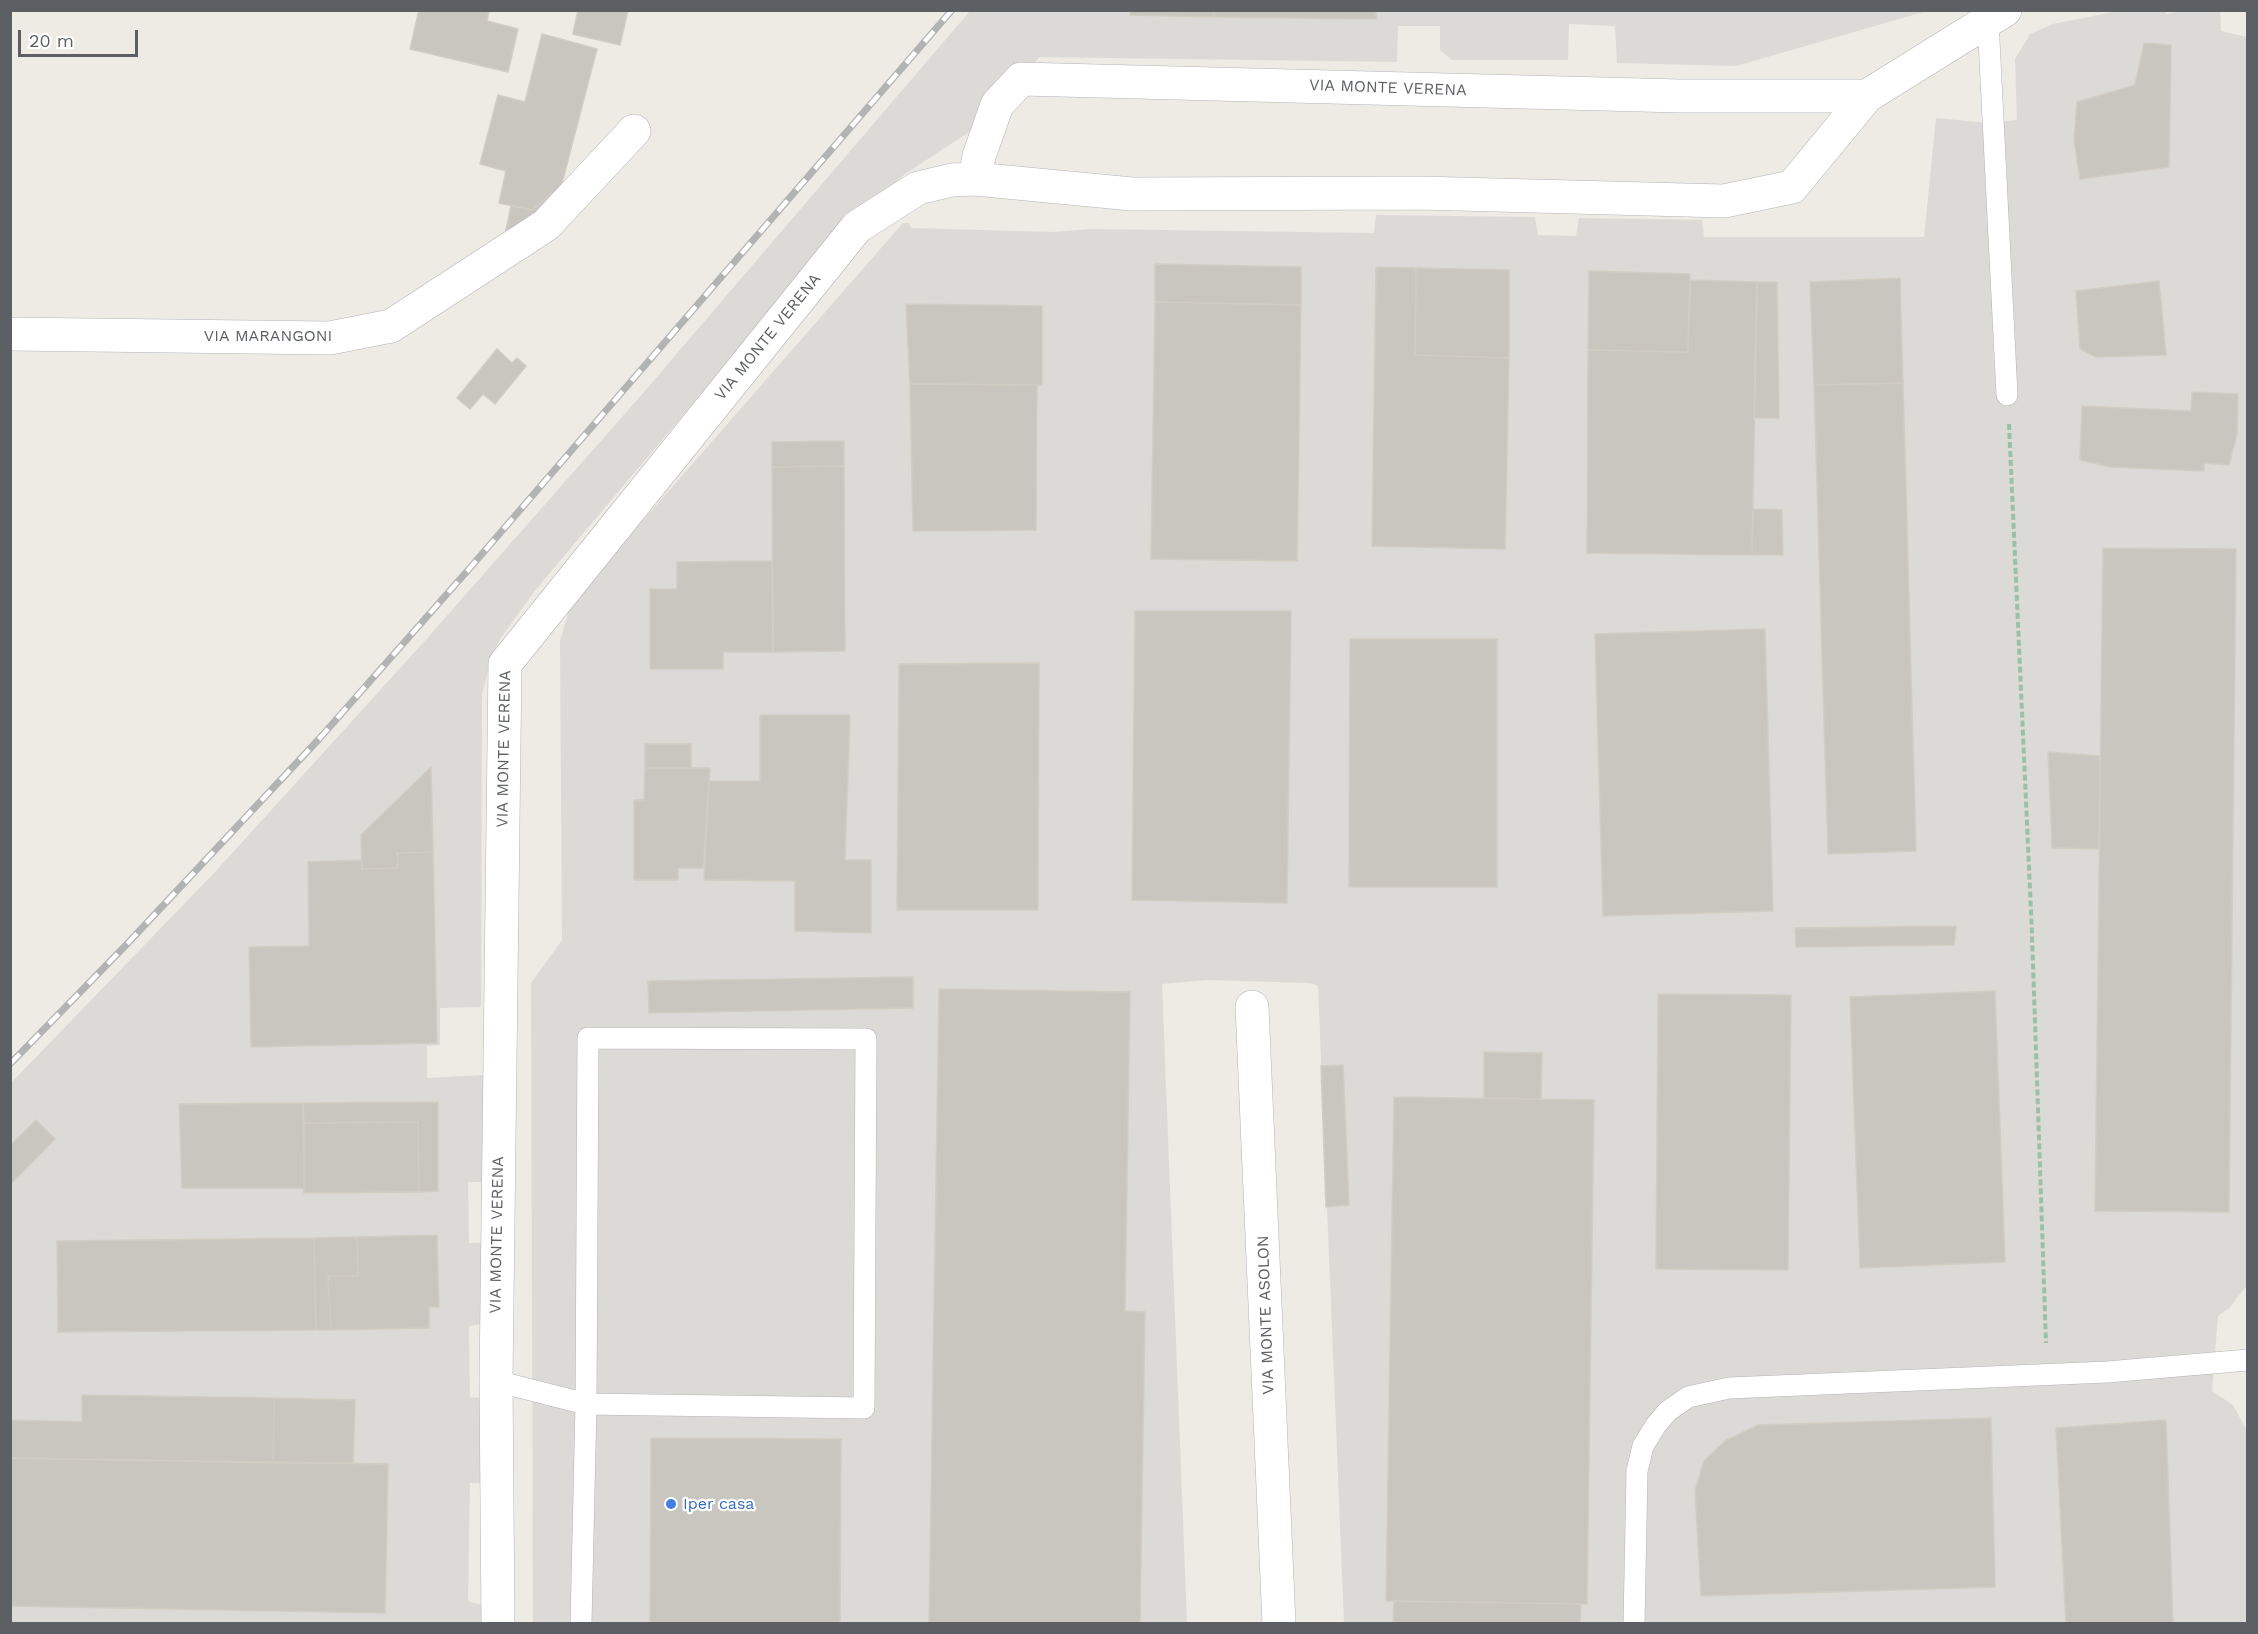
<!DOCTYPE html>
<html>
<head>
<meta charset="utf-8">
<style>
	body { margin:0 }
	#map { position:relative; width:2258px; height:1634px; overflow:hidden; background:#edebe4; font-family:"Work Sans",sans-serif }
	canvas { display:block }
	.frame { position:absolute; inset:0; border:12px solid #5c5f63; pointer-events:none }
	.scale { position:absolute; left:18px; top:30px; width:120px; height:27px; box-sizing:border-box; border:3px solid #5c5f63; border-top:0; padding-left:8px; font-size:18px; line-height:21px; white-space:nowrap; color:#5c5f63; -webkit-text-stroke:4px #fff; paint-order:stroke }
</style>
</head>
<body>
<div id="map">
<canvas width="2258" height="1634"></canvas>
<div class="frame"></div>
<div class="scale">20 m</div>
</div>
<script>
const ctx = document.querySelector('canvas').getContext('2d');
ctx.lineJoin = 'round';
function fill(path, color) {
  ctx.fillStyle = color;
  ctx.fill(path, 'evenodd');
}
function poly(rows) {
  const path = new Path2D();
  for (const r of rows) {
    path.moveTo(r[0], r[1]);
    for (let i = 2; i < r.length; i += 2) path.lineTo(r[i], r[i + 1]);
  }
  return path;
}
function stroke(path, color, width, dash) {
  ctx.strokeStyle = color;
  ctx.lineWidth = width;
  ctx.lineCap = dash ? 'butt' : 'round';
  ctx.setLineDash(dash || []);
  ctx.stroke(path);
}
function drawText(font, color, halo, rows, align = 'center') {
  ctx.font = font + ' "Work Sans",sans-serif';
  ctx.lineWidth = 4.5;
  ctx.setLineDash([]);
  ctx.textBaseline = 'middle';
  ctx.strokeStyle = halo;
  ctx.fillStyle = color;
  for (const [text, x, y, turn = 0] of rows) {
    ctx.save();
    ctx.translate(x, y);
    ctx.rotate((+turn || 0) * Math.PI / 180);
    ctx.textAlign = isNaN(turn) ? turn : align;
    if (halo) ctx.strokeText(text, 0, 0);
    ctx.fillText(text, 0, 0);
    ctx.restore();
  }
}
fill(poly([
	[2220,10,2221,31,2247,37,2248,1284,2230,1307,2218,1316,2212,1391,2233,1405,2247,1431,2247,1623,1344,1623,1318,986,1310,983,1208,980,1162,984,1187,1623,533,1623,531,983,562,940,560,641,569,611,584,588,903,223,909,223,911,228,1052,232,1091,229,1374,233,1376,215,1535,217,1538,235,1576,236,1579,218,1702,220,1704,237,1924,237,1936,118,1988,123,2017,120,2015,59,2030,34,2053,24,2118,11,2165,11,2166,14,2181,11],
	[970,11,1927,11,1736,66,1617,63,1615,26,1569,24,1568,60,1452,60,1440,50,1440,26,1398,26,1397,62,1039,57,992,117,905,174,830,241,537,588,500,639,492,656,482,694,481,1007,440,1008,440,1045,427,1046,427,1078,483,1075,483,1182,468,1182,469,1243,485,1243,486,1324,469,1326,470,1397,486,1399,486,1483,470,1483,468,1601,487,1607,487,1623,11,1624,11,1083,215,872,422,644,644,392]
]), '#dcdad6');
const building = poly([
	[419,10,489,10,487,21,518,29,508,72,410,49,419,10],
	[578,10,628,10,620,45,573,34,578,10],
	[1130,10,1214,10,1214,17,1130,15,1130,10],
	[1214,10,1376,10,1376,19,1214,17,1214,10],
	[542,34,597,49,561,187,532,210,499,203,506,171,480,164,498,95,525,102,542,34],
	[2144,43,2171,45,2169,167,2080,179,2074,140,2077,102,2135,85,2144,43],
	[554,191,547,213,504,240,511,206,532,210,554,191],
	[1155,264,1301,267,1301,305,1155,302,1155,264],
	[1376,267,1416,268,1415,355,1509,358,1505,549,1372,546,1376,267],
	[1416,268,1509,270,1509,358,1415,355,1416,268],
	[1589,271,1690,274,1688,352,1588,350,1589,271],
	[1900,278,1903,383,1814,385,1810,282,1900,278],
	[1690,280,1757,282,1752,555,1587,553,1588,350,1688,352,1690,280],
	[2159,281,2166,355,2096,357,2080,349,2076,291,2159,281],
	[1757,282,1777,282,1779,418,1754,418,1757,282],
	[1155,302,1301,305,1297,561,1151,559,1155,302],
	[906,304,1042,306,1042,385,910,384,906,304],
	[497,349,512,363,517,358,526,366,495,404,483,394,470,409,457,398,497,349],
	[1903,383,1916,851,1828,854,1814,385,1903,383],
	[910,384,1037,385,1036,530,913,531,910,384],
	[2192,392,2238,394,2237,434,2229,465,2204,463,2204,471,2111,467,2080,460,2082,406,2191,411,2192,392],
	[844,441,844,466,772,467,772,442,844,441],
	[844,466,845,651,773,652,772,467,844,466],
	[1753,509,1782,510,1783,555,1752,555,1753,509],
	[2103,548,2236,549,2229,1212,2095,1211,2103,548],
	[772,561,773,652,723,652,723,669,650,669,650,589,677,589,677,562,772,561],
	[1135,611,1291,611,1287,903,1132,900,1135,611],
	[1765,629,1773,911,1603,916,1595,634,1765,629],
	[1350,639,1497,639,1497,887,1349,887,1350,639],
	[1039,663,1038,910,897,910,899,664,1039,663],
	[760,715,850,715,845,860,871,860,871,933,795,931,795,881,704,880,709,781,760,781,760,715],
	[645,744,691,744,691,768,645,768,645,744],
	[2048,752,2100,756,2099,849,2052,848,2048,752],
	[431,767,433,852,397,853,398,868,362,869,361,835,431,767],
	[645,768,710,768,703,868,678,868,678,880,634,880,634,800,644,800,645,768],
	[433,852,437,1043,251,1047,249,947,309,946,308,862,361,860,362,869,398,868,397,853,433,852],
	[1956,926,1954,945,1796,947,1795,928,1956,926],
	[913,977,913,1008,649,1013,648,981,913,977],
	[939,989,1130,992,1125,1311,1145,1312,1140,1624,929,1624,939,989],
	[1995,991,2005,1262,1860,1268,1850,997,1995,991],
	[1658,994,1791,995,1788,1270,1656,1269,1658,994],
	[1484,1052,1542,1053,1541,1099,1484,1098,1484,1052],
	[1343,1065,1349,1205,1326,1207,1321,1066,1343,1065],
	[1394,1097,1594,1100,1587,1604,1386,1601,1394,1097],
	[438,1102,438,1191,419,1192,418,1122,304,1123,303,1103,438,1102],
	[303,1103,304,1188,182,1188,179,1104,303,1103],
	[36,1120,55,1139,10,1185,10,1146,36,1120],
	[418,1122,419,1192,304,1193,304,1123,418,1122],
	[437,1235,439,1307,429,1307,429,1328,331,1330,328,1276,358,1276,357,1237,437,1235],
	[357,1237,358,1276,328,1276,331,1330,316,1330,314,1238,357,1237],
	[314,1238,316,1330,58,1332,57,1241,314,1238],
	[82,1395,274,1398,273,1463,10,1458,10,1420,82,1422,82,1395],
	[274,1398,355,1400,353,1463,273,1463,274,1398],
	[1991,1418,1995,1587,1701,1596,1695,1491,1704,1461,1725,1441,1758,1425,1991,1418],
	[2166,1420,2173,1624,2066,1624,2056,1428,2166,1420],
	[651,1438,841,1439,840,1624,650,1624,651,1438],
	[10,1458,388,1464,385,1613,10,1606,10,1458],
	[1394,1601,1581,1604,1580,1624,1393,1624,1394,1601]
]);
fill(building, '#c9c6c0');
stroke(building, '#d1cdc3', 1.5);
const lane = poly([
	[1988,20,2007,395],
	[588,1038,866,1039,864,1408,586,1404,588,1038],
	[496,1381,586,1404,581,1624],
	[1634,1624,1637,1471,1643,1446,1656,1425,1668,1411,1688,1397,1729,1388,2107,1372,2248,1360]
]);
const street = poly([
	[975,179,979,156,997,105,1021,79,1680,96,1867,96],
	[10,334,330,338,391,326,546,225,634,131],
	[1252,1007,1279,1624],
	[498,1624,496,1381,505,664,857,227,918,188,952,180,975,179,1132,194,1420,193,1724,201,1792,187,1867,96,2005,10]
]);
stroke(lane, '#b1b4b8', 22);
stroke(street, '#b1b4b8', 34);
stroke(poly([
	[2009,424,2032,934,2046,1343]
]), '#9ac1a7', 4, [6, 3]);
stroke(lane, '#fff', 21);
stroke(street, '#fff', 33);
const rail = poly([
	[10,1064,127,944,319,739,469,569,952,10]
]);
stroke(rail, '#b2b3b3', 7);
stroke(rail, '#fff', 4.5, [14]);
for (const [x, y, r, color] of [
	[671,1504,6,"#3f7fe0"]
]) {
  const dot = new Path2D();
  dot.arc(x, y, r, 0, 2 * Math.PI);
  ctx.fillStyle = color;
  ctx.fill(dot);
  stroke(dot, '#fff', 2);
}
drawText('16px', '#5c5f63', '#fff', [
	["VIA MONTE VERENA",1388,88,2],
	["VIA MARANGONI",268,336],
	["VIA MONTE VERENA",768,337,-51],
	["VIA MONTE VERENA",504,749,-89],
	["VIA MONTE VERENA",497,1235,-89],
	["VIA MONTE ASOLON",1266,1315,-92]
]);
drawText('16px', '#366cbe', '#fff', [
	["Iper casa",683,1504]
], 'left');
</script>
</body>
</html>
